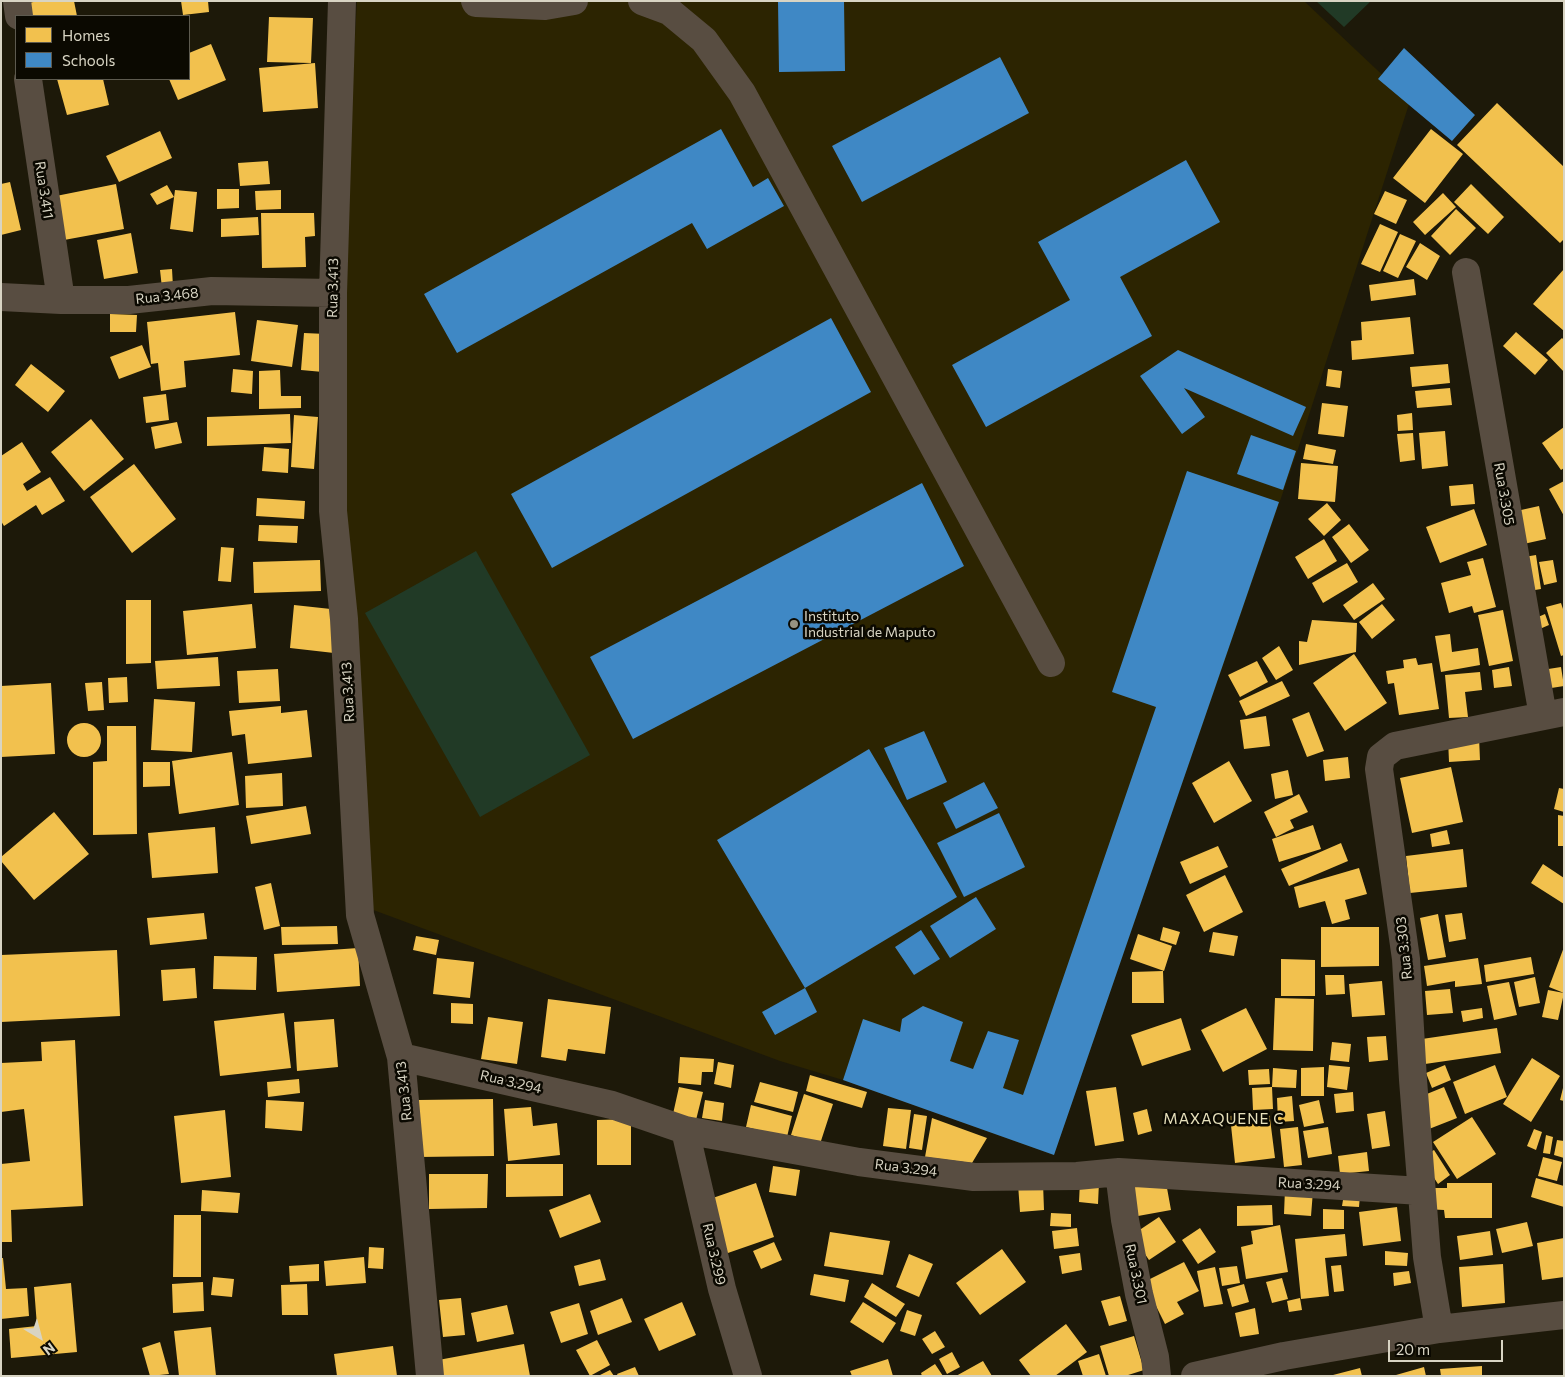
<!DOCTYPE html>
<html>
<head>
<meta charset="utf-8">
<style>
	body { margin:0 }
	#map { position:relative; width:1565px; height:1377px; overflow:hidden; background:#1d1909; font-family:Commissioner,sans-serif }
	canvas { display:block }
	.frame { position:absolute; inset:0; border:2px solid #d8d4c3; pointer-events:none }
	.legend { position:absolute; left:15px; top:15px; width:175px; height:65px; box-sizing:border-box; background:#0b0901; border:1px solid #5d5a4f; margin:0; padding:6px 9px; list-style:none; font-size:15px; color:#d8d4c3 }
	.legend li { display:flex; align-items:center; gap:10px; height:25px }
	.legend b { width:25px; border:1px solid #5d5a4f }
	.north { position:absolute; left:15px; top:1312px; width:50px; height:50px; -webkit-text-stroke:4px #0b0901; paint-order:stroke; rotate:143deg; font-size:14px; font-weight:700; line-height:20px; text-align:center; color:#d8d4c3 }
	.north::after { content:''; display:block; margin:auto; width:18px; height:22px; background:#d8d4c3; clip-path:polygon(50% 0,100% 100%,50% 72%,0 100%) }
	.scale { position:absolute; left:1388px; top:1340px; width:115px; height:22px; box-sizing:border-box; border:2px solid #d8d4c3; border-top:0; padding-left:6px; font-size:15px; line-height:18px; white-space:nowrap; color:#d8d4c3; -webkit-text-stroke:4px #0b0901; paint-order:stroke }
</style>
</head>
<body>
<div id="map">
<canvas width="1565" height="1377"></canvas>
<div class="frame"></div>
<ul class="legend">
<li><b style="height:14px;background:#f2c14e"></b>Homes</li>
<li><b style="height:14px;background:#3f88c5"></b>Schools</li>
</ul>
<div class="north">N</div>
<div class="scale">20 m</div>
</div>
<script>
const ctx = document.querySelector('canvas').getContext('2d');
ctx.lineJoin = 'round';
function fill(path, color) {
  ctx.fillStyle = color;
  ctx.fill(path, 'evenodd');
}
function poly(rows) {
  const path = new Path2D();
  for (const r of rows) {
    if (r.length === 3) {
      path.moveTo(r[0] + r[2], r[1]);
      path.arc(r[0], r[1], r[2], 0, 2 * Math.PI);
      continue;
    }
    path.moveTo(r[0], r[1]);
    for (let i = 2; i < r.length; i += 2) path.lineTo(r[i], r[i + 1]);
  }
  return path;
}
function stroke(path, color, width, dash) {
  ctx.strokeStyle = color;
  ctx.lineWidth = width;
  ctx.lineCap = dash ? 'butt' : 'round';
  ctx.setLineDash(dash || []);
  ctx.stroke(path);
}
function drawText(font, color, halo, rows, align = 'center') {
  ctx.font = font + ' Commissioner,sans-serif';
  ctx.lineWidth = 5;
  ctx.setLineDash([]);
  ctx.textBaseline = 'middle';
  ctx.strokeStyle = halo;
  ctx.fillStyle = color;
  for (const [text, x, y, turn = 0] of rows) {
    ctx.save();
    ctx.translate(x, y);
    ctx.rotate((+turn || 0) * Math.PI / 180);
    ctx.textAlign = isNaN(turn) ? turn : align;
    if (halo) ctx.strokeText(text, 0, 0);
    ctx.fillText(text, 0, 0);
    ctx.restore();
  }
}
fill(poly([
	[357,1,1304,1,1410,101,1299,446,1054,1155,843,1080,780,1061,368,908,341,526,344,230]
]), '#2c2401');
fill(poly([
	[1316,1,1371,1,1344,27],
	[476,551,590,755,480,817,365,613]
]), '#213a26');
fill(poly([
	[39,1,74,1,77,16,31,16,28,3],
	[181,1,208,1,209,12,183,15],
	[269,17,313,18,311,63,267,62],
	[211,44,226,80,178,100,169,79,189,79,189,53],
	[315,63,318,108,263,112,259,68],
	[57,79,103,79,109,105,67,115],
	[1497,103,1564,167,1564,239,1560,243,1457,145],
	[1431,129,1463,154,1425,203,1393,178],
	[160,131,172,158,119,182,106,156],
	[268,161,270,184,240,186,238,163],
	[10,182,21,230,1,235,1,184],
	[116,184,124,229,64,240,56,196],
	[1471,184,1504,217,1488,234,1454,202],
	[167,185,174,197,157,205,150,194],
	[217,189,239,189,239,208,217,209],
	[175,190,197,192,193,232,170,229],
	[281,190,281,209,256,210,255,191],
	[1385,191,1407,200,1396,224,1374,214],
	[1443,193,1456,207,1425,235,1413,222],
	[1456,209,1476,228,1450,255,1431,236],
	[261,213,314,213,315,236,305,237,306,267,262,268],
	[258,217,259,235,221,237,221,219],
	[1380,224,1398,232,1380,272,1361,264],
	[131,233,138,273,104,279,97,240],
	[1400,234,1416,241,1398,278,1383,271],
	[1420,243,1440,256,1427,280,1406,267],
	[172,269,173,287,162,288,160,270],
	[1564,269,1564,331,1533,304],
	[1414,279,1416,295,1371,301,1369,285],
	[235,312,240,355,184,361,186,387,161,391,158,363,151,364,147,322],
	[110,314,137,315,136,332,110,332],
	[1410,317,1414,354,1352,360,1351,341,1362,340,1361,322],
	[257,320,298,325,292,367,251,361],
	[1516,332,1548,360,1535,375,1503,346],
	[304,333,326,334,323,372,301,370],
	[1562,338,1564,340,1564,372,1546,353],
	[142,345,151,367,119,379,110,357],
	[31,364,65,391,48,412,15,385],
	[1448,364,1450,383,1412,387,1410,367],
	[233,369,253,371,252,394,231,392],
	[1328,369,1342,371,1340,388,1326,386],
	[280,370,281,396,301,396,301,408,259,409,259,371],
	[1450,388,1452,405,1417,408,1415,391],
	[166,394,169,420,146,423,143,397],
	[1322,403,1348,406,1344,437,1318,434],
	[1412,413,1413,430,1398,431,1397,415],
	[290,414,291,443,207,446,207,417],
	[294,415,318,417,314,469,291,467],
	[91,419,124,459,84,491,51,452],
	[177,422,182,443,155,449,151,427],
	[1564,427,1564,468,1561,470,1542,443],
	[1445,431,1448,466,1422,469,1419,433],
	[1413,433,1415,460,1400,462,1397,434],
	[22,442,41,472,23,484,27,491,50,477,65,501,42,515,36,505,4,526,1,521,1,456],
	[1306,444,1336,450,1333,464,1303,459],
	[264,447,289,449,288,473,262,471],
	[1301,463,1338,466,1335,502,1298,499],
	[134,464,176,519,132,553,90,497],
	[1564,481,1564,516,1549,489],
	[1473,484,1475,504,1451,506,1449,486],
	[257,498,305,501,304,519,256,516],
	[1327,503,1341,520,1324,536,1308,519],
	[1539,506,1546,539,1519,545,1512,512],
	[1474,509,1487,545,1440,563,1426,527],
	[1349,524,1369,550,1351,563,1332,537],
	[259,525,298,526,297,543,258,541],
	[1324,539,1337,561,1308,579,1295,557],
	[221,547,234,548,231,582,218,581],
	[1536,555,1541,589,1523,592,1518,558],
	[1483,558,1496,607,1474,613,1472,606,1449,613,1441,583,1471,575,1467,562],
	[320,560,321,591,254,593,253,562],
	[1553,560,1557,582,1544,585,1539,562],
	[1347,563,1358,582,1323,603,1312,583],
	[1373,583,1385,599,1354,620,1343,605],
	[126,600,151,600,151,663,126,664],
	[1561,603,1564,612,1564,655,1561,656,1546,607],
	[252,604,256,648,187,655,183,611],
	[1382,604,1395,620,1372,639,1359,622],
	[294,605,340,610,334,653,290,648],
	[1503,610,1513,661,1489,666,1478,615],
	[1545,614,1549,625,1535,631,1531,620],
	[1312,620,1357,623,1356,652,1299,665,1299,641,1307,642],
	[1450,634,1452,652,1478,648,1480,665,1441,672,1435,636],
	[1279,646,1293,670,1276,680,1262,658],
	[1354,654,1387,703,1345,731,1313,683],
	[218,657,220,686,157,689,155,661],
	[1416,658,1418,665,1432,663,1439,709,1399,715,1394,683,1388,684,1386,671,1404,668,1403,660],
	[1257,661,1268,682,1240,697,1228,675],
	[1509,667,1512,686,1494,688,1492,670],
	[1561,667,1564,686,1545,689,1542,670],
	[278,669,280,701,239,703,237,671],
	[1480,672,1482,690,1465,692,1468,717,1449,718,1445,675],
	[127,677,128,702,109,703,108,678],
	[1282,681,1290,696,1246,716,1239,701],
	[102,682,104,710,88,711,85,683],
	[51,683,55,754,1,757,1,686],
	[154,699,195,702,192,752,151,750],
	[281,706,281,713,307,710,312,757,248,764,245,734,232,736,229,711],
	[1309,712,1324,751,1307,757,1292,719],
	[1266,716,1270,746,1244,749,1240,720],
	[84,740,17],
	[107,726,136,726,137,834,93,835,93,762,107,761],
	[1479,737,1480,760,1449,762,1448,739],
	[232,752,239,805,179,814,172,761],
	[1348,757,1350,778,1325,781,1323,760],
	[1229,761,1252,801,1214,823,1192,783],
	[143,762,170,762,170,786,143,787],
	[1451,767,1463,822,1412,833,1400,778],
	[1288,770,1293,795,1275,799,1271,774],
	[282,773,283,806,246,808,245,776],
	[1559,788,1564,789,1564,812,1554,809],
	[1299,794,1308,812,1290,820,1294,828,1276,837,1264,812],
	[306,806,311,834,251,844,246,816],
	[54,812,89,854,34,900,1,861,1,857],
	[1558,815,1564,816,1564,846,1558,846],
	[1313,825,1321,849,1279,862,1272,839],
	[215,827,218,873,152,878,148,833],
	[1447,830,1450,844,1432,847,1430,834],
	[1341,843,1348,861,1289,886,1281,869],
	[1218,846,1228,867,1190,884,1180,862],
	[1463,849,1467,887,1410,893,1406,856],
	[1543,864,1564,878,1564,904,1531,883],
	[1359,868,1367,894,1345,900,1350,919,1332,924,1325,901,1299,908,1294,887],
	[1225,875,1243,912,1204,932,1186,895],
	[271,883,280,926,264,930,255,887],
	[204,913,207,939,150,945,147,918],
	[1462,913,1466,939,1449,942,1445,915],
	[1438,914,1446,957,1428,960,1420,918],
	[337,926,338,944,282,945,281,927],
	[1163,927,1180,932,1176,945,1160,940],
	[1321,927,1379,927,1379,966,1321,967],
	[1213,932,1238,936,1234,956,1209,952],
	[1138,934,1172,946,1164,971,1130,959],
	[416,936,439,940,436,955,413,950],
	[1564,947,1564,993,1549,987],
	[358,948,360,986,277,992,274,954],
	[117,950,120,1016,1,1022,1,955],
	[214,956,257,957,256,990,213,989],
	[1531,957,1534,974,1486,982,1484,965],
	[437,958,474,962,470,998,433,994],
	[1478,958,1482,984,1455,987,1455,981,1427,986,1424,966],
	[1281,959,1315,960,1315,996,1281,996],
	[195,968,197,998,163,1001,161,970],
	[1163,971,1164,1003,1132,1003,1132,972],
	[1325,975,1344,975,1345,994,1326,995],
	[1535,977,1540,1003,1519,1007,1514,982],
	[1382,981,1385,1015,1352,1017,1349,984],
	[1509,982,1517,1015,1494,1020,1487,986],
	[1450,989,1453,1013,1427,1015,1425,991],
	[1548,990,1564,993,1558,1020,1542,1017],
	[1275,998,1314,999,1313,1051,1273,1050],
	[548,999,611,1007,605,1054,568,1049,566,1061,541,1057],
	[451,1003,473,1004,473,1024,451,1023],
	[1246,1008,1267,1049,1223,1072,1201,1030],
	[1482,1008,1483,1018,1463,1022,1461,1011],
	[284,1013,291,1068,220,1076,214,1021],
	[488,1017,523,1022,517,1064,481,1059],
	[1181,1018,1191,1050,1142,1066,1131,1035],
	[334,1019,338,1067,297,1071,294,1022],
	[1497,1028,1501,1053,1425,1064,1422,1039],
	[1386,1036,1388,1060,1369,1062,1367,1037],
	[75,1040,83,1206,11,1210,12,1242,1,1242,1,1164,30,1161,24,1109,1,1112,1,1063,42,1061,41,1042],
	[1332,1042,1351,1044,1349,1062,1330,1060],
	[680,1057,714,1059,713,1072,702,1072,701,1085,678,1083],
	[1532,1058,1560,1076,1531,1122,1503,1104],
	[718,1062,734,1065,731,1088,714,1084],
	[1329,1065,1350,1067,1347,1090,1327,1087],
	[1445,1065,1451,1080,1432,1088,1426,1073],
	[1495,1065,1507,1097,1465,1114,1453,1082],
	[1324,1067,1324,1096,1301,1096,1301,1068],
	[1273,1068,1297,1070,1296,1088,1272,1087],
	[1269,1069,1270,1084,1249,1085,1248,1070],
	[810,1075,867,1092,862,1108,806,1091],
	[299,1079,300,1093,268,1097,267,1082],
	[760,1082,798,1092,793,1112,754,1102],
	[679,1087,703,1092,696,1120,673,1114],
	[1116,1087,1124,1141,1095,1146,1086,1091],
	[1272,1087,1273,1109,1253,1110,1252,1088],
	[1444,1087,1457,1118,1429,1129,1417,1098],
	[1563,1088,1564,1088,1564,1101,1560,1100],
	[1353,1092,1354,1111,1336,1113,1334,1094],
	[804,1094,833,1104,820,1144,791,1135],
	[1292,1096,1294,1121,1278,1122,1277,1098],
	[493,1099,494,1156,419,1157,418,1100],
	[266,1100,304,1102,302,1131,265,1128],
	[705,1100,724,1103,722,1121,702,1118],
	[1319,1100,1324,1123,1304,1127,1299,1105],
	[751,1105,792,1116,787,1137,746,1127],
	[531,1107,533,1126,557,1123,560,1155,508,1161,504,1109],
	[888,1108,911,1110,906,1149,883,1146],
	[1147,1109,1152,1131,1138,1135,1133,1113],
	[225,1110,231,1177,181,1183,174,1116],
	[1269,1111,1275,1158,1235,1163,1230,1116],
	[1385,1111,1390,1146,1372,1149,1367,1114],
	[914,1114,927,1116,922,1150,909,1148],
	[1472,1117,1496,1154,1457,1179,1433,1142],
	[932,1118,987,1138,972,1163,925,1157],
	[631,1119,631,1165,597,1165,597,1120],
	[1298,1127,1302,1165,1284,1167,1280,1129],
	[1328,1127,1332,1154,1308,1158,1303,1131],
	[1534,1129,1542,1132,1536,1150,1527,1146],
	[1546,1135,1553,1137,1550,1154,1543,1153],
	[1557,1140,1564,1141,1564,1158,1554,1155],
	[1434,1150,1450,1175,1438,1184,1421,1158],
	[1367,1152,1369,1171,1340,1174,1338,1156],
	[1543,1157,1562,1162,1557,1181,1538,1176],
	[506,1164,563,1164,563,1196,506,1197],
	[773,1166,800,1170,796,1196,769,1192],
	[429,1174,488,1174,487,1208,429,1209],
	[1165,1177,1171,1210,1138,1216,1133,1183],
	[1536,1178,1564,1186,1564,1207,1531,1197],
	[1080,1181,1099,1182,1098,1204,1079,1202],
	[756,1183,774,1237,725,1254,707,1200],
	[1043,1183,1044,1210,1020,1212,1018,1184],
	[1447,1183,1492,1183,1492,1218,1445,1218,1444,1210,1425,1209,1425,1188,1447,1188],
	[1285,1189,1313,1191,1311,1216,1284,1214],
	[202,1190,240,1193,238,1213,201,1211],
	[590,1194,601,1222,560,1238,549,1210],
	[1344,1194,1360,1195,1359,1207,1342,1206],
	[1272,1205,1273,1225,1237,1226,1237,1206],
	[1397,1207,1401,1241,1363,1246,1359,1212],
	[1323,1209,1344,1210,1344,1229,1323,1229],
	[1051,1213,1071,1214,1071,1227,1050,1226],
	[174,1215,201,1215,201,1277,173,1277],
	[1159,1217,1176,1242,1149,1260,1132,1235],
	[1527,1222,1533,1246,1502,1253,1496,1229],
	[1280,1225,1288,1272,1246,1279,1241,1247,1253,1244,1251,1231],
	[1077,1228,1079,1246,1054,1249,1052,1231],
	[1200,1228,1216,1252,1198,1264,1182,1240],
	[1490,1231,1493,1255,1460,1260,1457,1236],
	[830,1232,890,1241,883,1275,824,1266],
	[1345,1234,1347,1256,1325,1258,1329,1296,1301,1299,1295,1239],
	[1564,1238,1564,1277,1542,1280,1537,1243],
	[774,1242,782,1260,761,1269,753,1251],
	[369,1247,384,1248,383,1269,368,1268],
	[1002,1249,1026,1282,980,1315,956,1283],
	[1385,1251,1408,1253,1407,1266,1385,1265],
	[1080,1253,1082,1270,1062,1274,1059,1256],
	[909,1254,933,1264,919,1297,896,1287],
	[364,1257,366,1283,326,1286,324,1261],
	[1,1258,3,1258,6,1289,27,1288,29,1316,1,1319],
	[600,1259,606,1280,579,1286,574,1266],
	[1184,1262,1199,1291,1177,1302,1184,1314,1165,1324,1144,1282],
	[319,1264,319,1281,290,1282,289,1266],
	[1503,1264,1505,1303,1462,1307,1459,1267],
	[1341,1265,1344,1291,1334,1292,1331,1266],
	[1237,1266,1240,1283,1222,1286,1219,1268],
	[1215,1267,1223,1304,1204,1307,1197,1271],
	[1409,1271,1411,1283,1394,1286,1393,1273],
	[814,1274,849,1280,845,1302,810,1295],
	[213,1277,234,1279,232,1297,211,1295],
	[1282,1278,1288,1299,1272,1303,1266,1282],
	[203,1282,204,1311,173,1313,172,1284],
	[71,1283,77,1352,11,1358,9,1329,37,1326,34,1287],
	[872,1283,905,1304,896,1317,864,1297],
	[307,1284,308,1315,282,1315,281,1285],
	[1244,1284,1249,1302,1232,1307,1227,1289],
	[1120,1296,1127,1321,1109,1326,1101,1301],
	[461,1298,465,1335,443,1337,439,1300],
	[622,1298,632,1322,598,1335,590,1311],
	[1300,1298,1302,1310,1289,1312,1287,1301],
	[682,1302,696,1335,659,1351,644,1319],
	[863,1302,896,1323,883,1343,850,1322],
	[579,1303,588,1334,561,1343,550,1312],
	[507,1305,514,1334,477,1342,471,1313],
	[1255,1308,1259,1334,1240,1337,1235,1313],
	[907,1310,922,1315,915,1336,900,1331],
	[1066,1324,1087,1352,1055,1376,1031,1376,1019,1360],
	[211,1327,216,1376,179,1376,174,1331],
	[935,1331,945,1347,932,1354,922,1339],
	[1134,1336,1144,1370,1125,1376,1109,1376,1100,1346],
	[597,1340,610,1365,590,1376,576,1350],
	[160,1342,169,1374,150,1376,142,1348],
	[524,1344,530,1376,436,1376,433,1361],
	[393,1346,397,1376,337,1376,334,1354],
	[952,1352,960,1367,947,1374,939,1359],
	[1099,1354,1106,1376,1083,1376,1078,1361],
	[888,1359,893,1376,852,1376,850,1371],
	[983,1361,992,1376,956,1376],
	[935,1364,943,1376,922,1376,921,1373],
	[1482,1366,1482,1376,1441,1376,1440,1369],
	[635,1367,639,1376,618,1376,617,1374],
	[1424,1367,1426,1376,1396,1376,1396,1375],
	[1360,1368,1362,1376,1333,1376,1333,1375],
	[610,1370,614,1376,598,1376]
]), '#f2c14e');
fill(poly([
	[778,1,844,1,845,71,779,72],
	[1404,48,1475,115,1452,141,1378,79],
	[1000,57,1029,113,862,202,832,146],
	[721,129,753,187,768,178,784,206,707,249,692,223,457,353,424,294],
	[1186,160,1220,222,1120,277,1152,336,986,427,952,365,1070,300,1038,242],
	[831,318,871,392,552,568,511,494],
	[1178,350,1306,407,1293,436,1184,388,1205,417,1182,434,1140,376],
	[1251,435,1296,451,1283,490,1237,474],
	[1187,471,1279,502,1054,1155,843,1080,863,1019,900,1032,902,1019,923,1006,963,1022,950,1061,973,1069,988,1031,1019,1040,1003,1088,1023,1095,1156,707,1112,692],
	[922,483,964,566,633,739,590,657],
	[924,731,947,782,907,800,884,748],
	[869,749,957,897,805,988,717,840],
	[984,782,998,808,956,829,943,803],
	[999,813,1025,867,964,897,937,843],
	[976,897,996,929,950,958,930,926],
	[921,930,940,959,914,975,895,947],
	[805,988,817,1012,775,1035,762,1012]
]), '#3f88c5');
stroke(poly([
	[17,1,19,16],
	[342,1,333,293,333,511,344,619,360,915,401,1057,430,1376],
	[475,1,476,3,545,6,574,1],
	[642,1,669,11,704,40,742,93,1051,663],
	[28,79,61,300],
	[1466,272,1543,716],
	[1,297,61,300,129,300,212,291,333,293],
	[401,1057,612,1105,685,1130,859,1162,974,1177,1077,1176,1119,1172,1421,1191],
	[685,1130,722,1289,748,1376],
	[1119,1172,1125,1220,1139,1294,1155,1357,1157,1376],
	[1439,1329,1427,1257,1413,1080,1406,959,1379,769,1381,757,1395,746,1564,712],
	[1195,1376,1284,1356,1439,1329,1564,1315]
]), '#584d41', 28);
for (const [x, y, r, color] of [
	[794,624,5,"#979382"]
]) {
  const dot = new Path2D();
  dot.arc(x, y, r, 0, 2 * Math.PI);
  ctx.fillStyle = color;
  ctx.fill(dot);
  stroke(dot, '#0b0901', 2);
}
drawText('14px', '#d8d4c3', '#0b0901', [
	["Rua 3.411",44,190,81],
	["Rua 3.413",333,288,-89],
	["Rua 3.468",167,296,-6],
	["Rua 3.305",1504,494,80],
	["Rua 3.413",348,692,-93],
	["Rua 3.303",1404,948,-96],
	["Rua 3.294",511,1082,13],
	["Rua 3.413",404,1091,-96],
	["Rua 3.294",906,1168,7],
	["Rua 3.294",1309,1184,3],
	["Rua 3.299",714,1254,77],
	["Rua 3.301",1136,1274,78]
]);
drawText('14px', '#d8d4c3', '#0b0901', [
	["Instituto",804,616],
	["Industrial de Maputo",804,632]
], 'left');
ctx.letterSpacing = '1px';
drawText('15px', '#e7e0bc', '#0b0901', [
	["MAXAQUENE C",1224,1119]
]);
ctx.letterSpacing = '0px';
</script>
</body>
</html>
